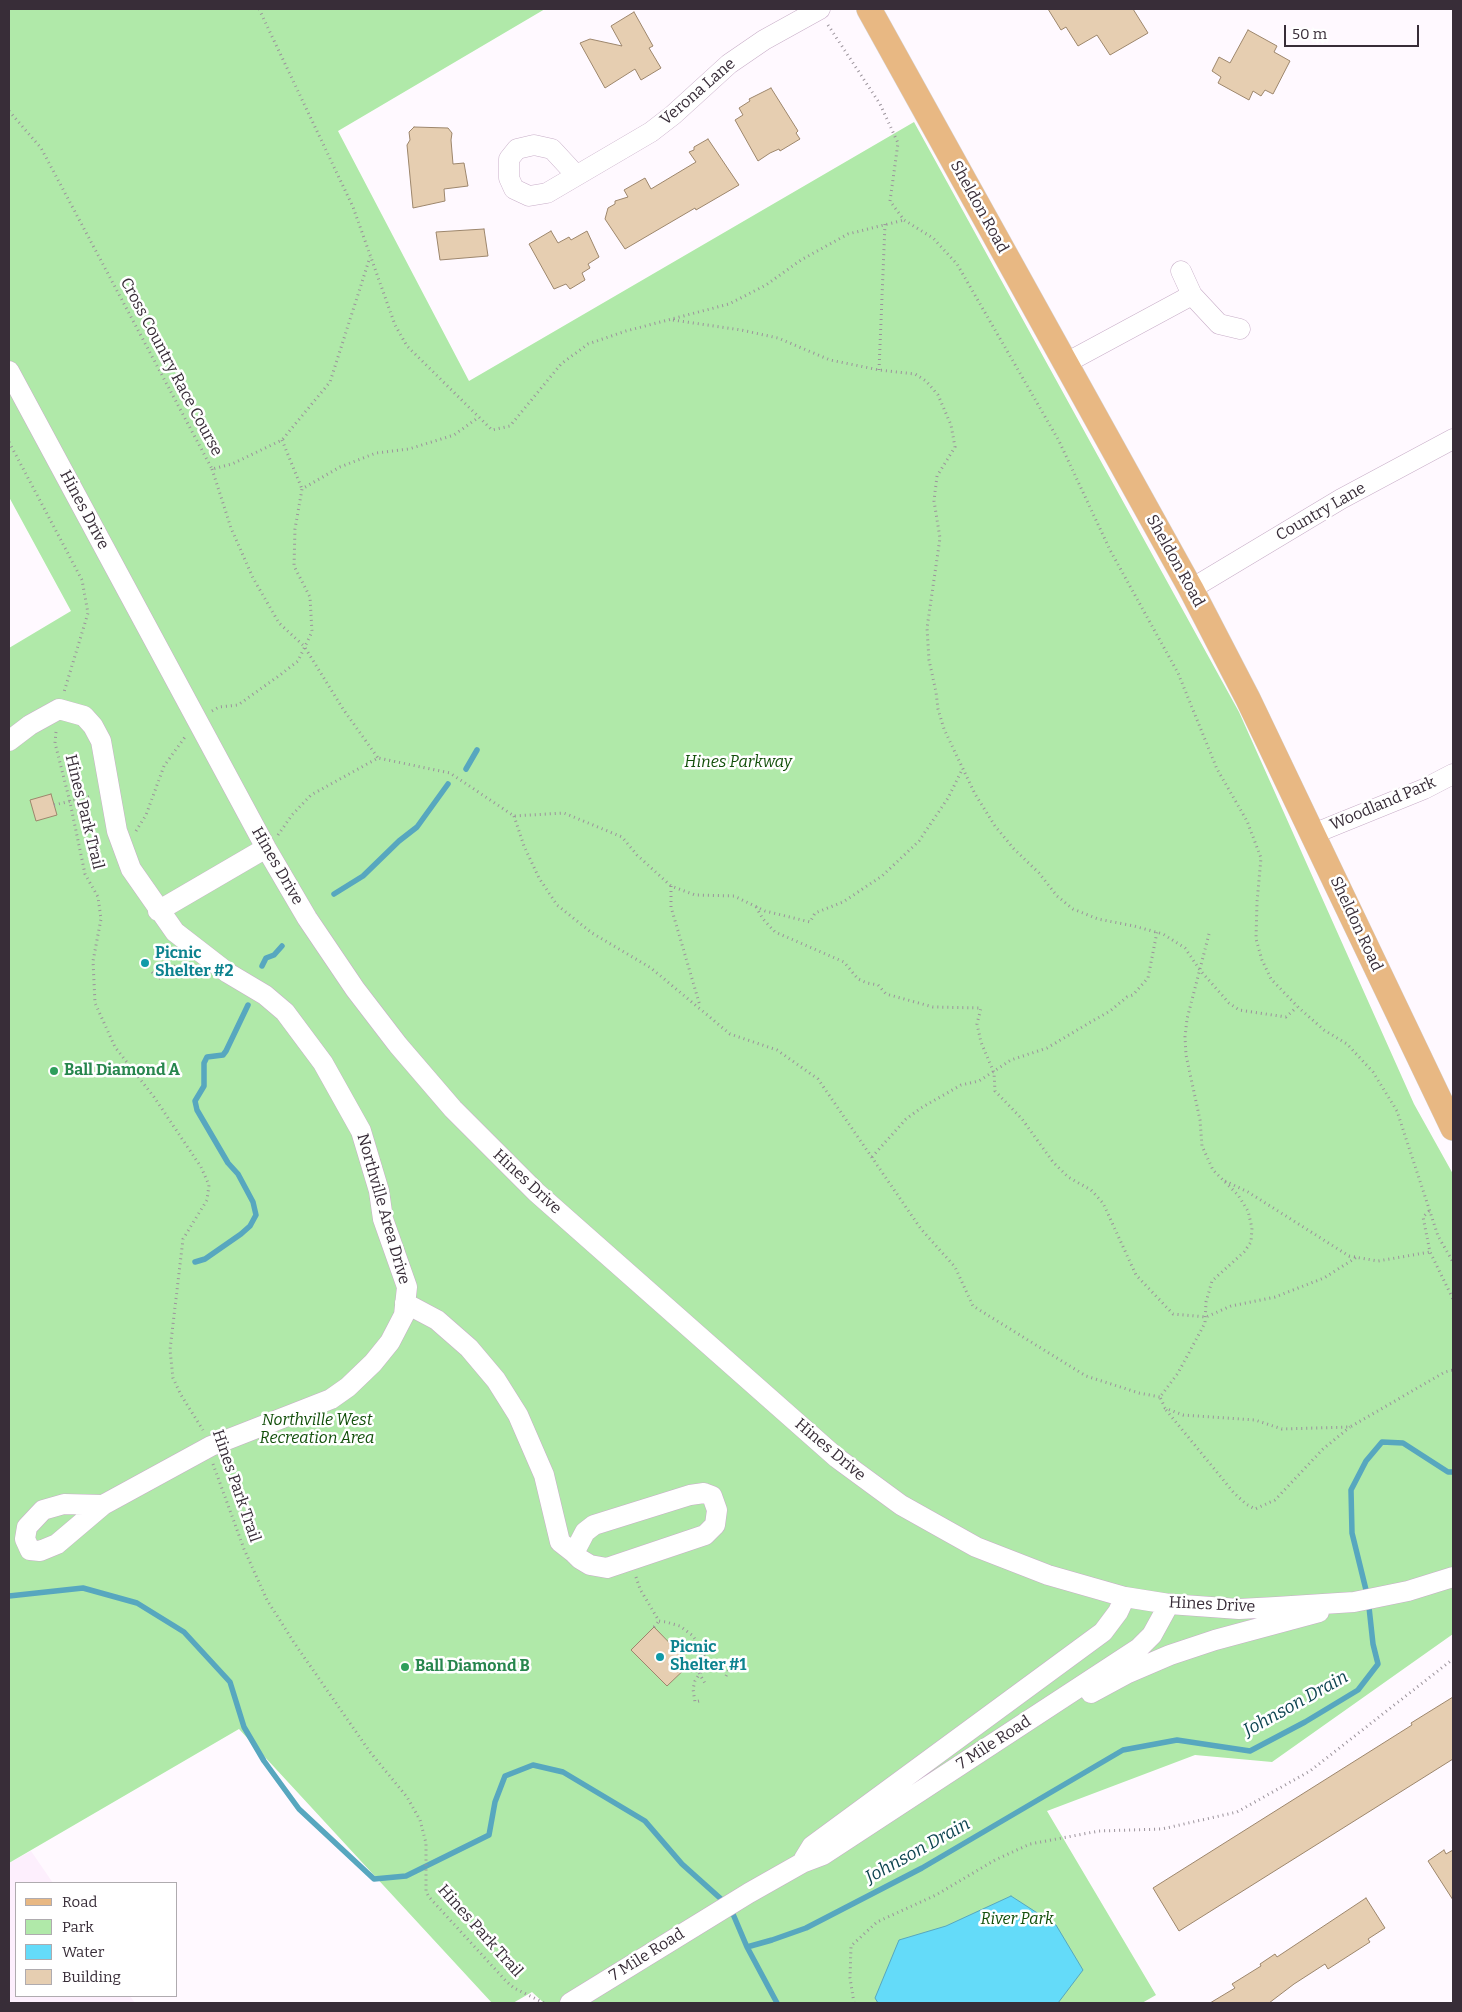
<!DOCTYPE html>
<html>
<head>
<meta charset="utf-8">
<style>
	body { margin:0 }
	#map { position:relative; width:1462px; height:2012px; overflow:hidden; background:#fff9ff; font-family:Bitter,serif }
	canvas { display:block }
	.frame { position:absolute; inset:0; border:10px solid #382d38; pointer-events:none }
	.legend { position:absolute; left:15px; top:1882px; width:162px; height:115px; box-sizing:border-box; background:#fff; border:1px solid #afabaf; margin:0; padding:6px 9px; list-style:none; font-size:15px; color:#382d38 }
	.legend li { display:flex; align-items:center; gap:10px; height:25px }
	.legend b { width:25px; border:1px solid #afabaf }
	.scale { position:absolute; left:1284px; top:25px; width:135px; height:22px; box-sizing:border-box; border:2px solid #382d38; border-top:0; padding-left:6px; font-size:15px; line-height:18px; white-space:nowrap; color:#382d38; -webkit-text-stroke:4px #fff; paint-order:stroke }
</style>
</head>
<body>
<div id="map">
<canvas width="1462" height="2012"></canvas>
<div class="frame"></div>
<ul class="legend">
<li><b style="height:6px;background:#e8b883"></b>Road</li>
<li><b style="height:14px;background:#b0e9a9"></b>Park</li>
<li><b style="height:14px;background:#64dbf9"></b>Water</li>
<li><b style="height:14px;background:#e6ceb1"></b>Building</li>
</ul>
<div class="scale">50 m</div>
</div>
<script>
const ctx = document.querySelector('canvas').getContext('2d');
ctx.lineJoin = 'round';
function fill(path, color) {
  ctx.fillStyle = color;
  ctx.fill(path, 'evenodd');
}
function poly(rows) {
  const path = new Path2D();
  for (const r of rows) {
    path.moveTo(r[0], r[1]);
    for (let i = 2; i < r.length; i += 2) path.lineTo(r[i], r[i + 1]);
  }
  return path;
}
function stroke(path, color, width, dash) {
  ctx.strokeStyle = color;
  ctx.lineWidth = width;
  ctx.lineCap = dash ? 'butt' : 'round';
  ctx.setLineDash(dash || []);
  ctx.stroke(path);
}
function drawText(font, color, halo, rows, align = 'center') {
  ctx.font = font + ' Bitter,serif';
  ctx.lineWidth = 5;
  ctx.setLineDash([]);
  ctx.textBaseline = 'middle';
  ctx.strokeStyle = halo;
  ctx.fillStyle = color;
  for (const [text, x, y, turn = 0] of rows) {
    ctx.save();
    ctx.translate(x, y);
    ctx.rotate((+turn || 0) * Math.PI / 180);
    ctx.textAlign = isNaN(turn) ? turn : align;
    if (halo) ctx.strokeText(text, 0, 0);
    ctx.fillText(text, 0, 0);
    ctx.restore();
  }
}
fill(poly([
	[31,1851,53,1883,16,1883,16,1996,130,1996,135,2003,9,2003,9,1863]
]), '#fdeffd');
fill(poly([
	[9,9,545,9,338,131,469,381,914,122,1239,712,1414,1104,1453,1174,1453,1634,1272,1762,1195,1755,1047,1811,1156,1995,1142,2003,544,2003,532,1992,513,2003,492,2003,239,1729,9,1863,9,648,71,611,9,497]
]), '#b0e9a9');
const water = poly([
	[1011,1896,1056,1925,1083,1970,1058,2003,878,2003,875,1998,899,1940,946,1926,1011,1896]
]);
fill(water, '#64dbf9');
stroke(water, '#57a7bf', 1);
stroke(poly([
	[466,769,477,750],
	[334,894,363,876,399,841,417,827,448,784],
	[262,966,266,958,274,955,282,946],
	[195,1262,205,1259,241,1234,250,1226,256,1215,253,1202,238,1174,228,1163,197,1110,195,1101,204,1086,204,1063,207,1057,223,1055,226,1051,248,1005],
	[9,1596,83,1588,137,1603,184,1632,230,1682,244,1727,264,1761,299,1809,374,1879,406,1876,489,1835,495,1802,505,1776,533,1765,563,1772,645,1821,682,1864,730,1907,747,1947,777,2003],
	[747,1947,772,1940,806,1928,922,1868,1123,1750,1177,1740,1250,1751,1305,1722,1358,1690,1378,1664,1373,1644,1368,1598,1352,1533,1351,1490,1366,1461,1382,1442,1403,1443,1448,1472,1453,1472]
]), '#57a7bf', 5.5);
const building = poly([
	[1048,9,1133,9,1148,33,1110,55,1097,35,1078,46,1066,27,1061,30,1048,9],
	[634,12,653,46,649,48,661,68,641,80,635,69,605,88,580,43,590,39,622,46,611,26,634,12],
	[1248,30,1277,46,1274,52,1290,61,1273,94,1265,90,1261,96,1253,91,1249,100,1218,83,1221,77,1212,71,1219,57,1230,63,1248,30],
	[771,88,798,131,796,133,800,139,780,151,779,149,770,153,758,161,735,120,743,115,739,108,750,101,749,99,771,88],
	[414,127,448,128,452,133,451,140,453,164,464,163,468,186,444,189,445,201,413,208,407,145,410,140,409,132,414,127],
	[708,139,739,185,696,210,695,208,625,249,605,219,608,208,615,204,615,201,628,197,624,190,645,178,651,189,696,162,689,152,694,150,694,147,708,139],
	[484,229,488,256,440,260,436,232,484,229],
	[551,231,558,243,569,237,571,240,587,231,599,257,588,264,590,268,582,273,585,280,570,289,566,284,554,289,529,244,551,231],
	[51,794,57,815,36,821,30,800,51,794],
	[654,1627,690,1664,667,1686,631,1650,654,1627],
	[1453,1697,1453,1759,1179,1931,1153,1888,1412,1725,1411,1723,1453,1697],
	[1444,1850,1446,1854,1453,1850,1453,1900,1428,1861,1444,1850],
	[1366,1898,1385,1928,1368,1939,1370,1942,1328,1969,1325,1964,1294,1984,1269,2003,1210,2003,1235,1988,1232,1984,1261,1966,1260,1964,1275,1954,1277,1957,1366,1898]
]);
fill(building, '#e6ceb1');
stroke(building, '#9d866c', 1);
const minor = poly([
	[576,175,552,149,534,145,517,149,509,159,509,178,514,189,529,196,547,193,651,132,673,115,729,64,764,40,820,9],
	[1192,295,1219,324,1240,329],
	[1066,363,1192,295,1181,271],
	[9,371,266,848,307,918,355,989,398,1045,453,1109,536,1192,837,1458,901,1505,976,1547,1048,1575,1125,1597,1169,1604,1239,1609,1276,1607,1354,1602,1408,1591,1453,1577],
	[1191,589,1341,499,1453,439],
	[9,741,30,725,59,709,84,716,93,726,101,741,117,831,131,869,175,932,228,973,265,995,285,1012,323,1063,361,1131,379,1191,383,1219,407,1287,404,1315,390,1342,373,1363,348,1387,331,1399,211,1446,103,1505,57,1544,40,1551,30,1550,25,1539,27,1527,43,1510,64,1504,103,1505],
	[1313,834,1424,789,1453,774],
	[158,911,266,848],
	[405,1303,437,1320,469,1348,496,1380,518,1415,544,1475,560,1542,574,1553],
	[704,1493,712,1496,717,1510,715,1525,705,1535,607,1568,590,1565,580,1559,574,1553,585,1532,594,1525,690,1495,704,1493],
	[1091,1693,1128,1673,1170,1655,1215,1640,1319,1612],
	[804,1859,812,1846,1103,1632,1118,1612,1125,1597],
	[570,2003,749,1893,802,1863,823,1855,1139,1648,1152,1635,1169,1604]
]);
const major = poly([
	[869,9,1191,589,1248,699,1453,1128]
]);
stroke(minor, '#c8aec8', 21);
stroke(major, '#d7d5d7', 26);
stroke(poly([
	[259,9,353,207,395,325,407,346,492,430,510,426,561,364,588,344,626,331,729,304,766,285,801,260,848,234,904,220],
	[828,25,880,104,898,143,890,201,904,220,933,238,957,264,1059,441,1110,550,1178,673,1217,769,1247,821,1261,858,1257,902,1256,939,1262,960,1271,979,1299,1008,1324,1030,1347,1044,1373,1072,1397,1111,1438,1236,1453,1262],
	[9,111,41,148,212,469,232,464,282,440,330,382,370,257],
	[673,320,741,330,778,338,830,360,879,370,915,374,926,381,938,395,951,425,955,447,937,476,934,501,940,538,927,628,929,660,936,692,938,709,944,729,975,794,995,826,1014,849,1039,873,1057,896,1073,909,1098,919,1134,926,1163,934,1185,948,1200,970,1229,1003,1239,1010,1286,1017,1297,1007],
	[879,370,885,224],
	[282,440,302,489],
	[9,442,82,580,88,613,64,692],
	[212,469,231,528,253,578,279,623,304,646,343,709,378,758],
	[212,711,219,707,238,705,280,675,298,661,312,632,310,597,294,566,295,529,302,489,340,467,376,453,409,449,454,435,479,417],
	[56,732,55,743,70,802,85,874,98,897,101,919,93,961,95,1003,115,1047,154,1097,201,1167,209,1185,207,1200,183,1239,170,1350,173,1378,181,1395,203,1430],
	[54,805,92,796],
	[514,816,524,846,539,878,557,905,592,933,651,968,730,1034,777,1050,818,1079,921,1229,955,1267,973,1306,1086,1376,1139,1393,1160,1397],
	[136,831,146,815,164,766,185,737],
	[278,835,292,815,311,795,378,758,450,773,514,816,564,813,622,837,637,855,671,886,695,895,734,896,765,911,810,922,815,913,843,902,882,876,919,841,948,798,962,770],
	[671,886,671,907,700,1006],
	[756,907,763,919,775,932,844,962,858,979,867,983,878,985,886,994,933,1007,981,1008,977,1024,981,1042,994,1073,995,1091,1022,1119,1053,1162,1068,1177,1091,1190,1103,1203,1136,1275,1173,1314,1206,1317,1231,1306,1275,1297,1324,1278,1357,1257],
	[1209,934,1187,1019,1185,1037,1186,1055,1200,1120,1202,1146,1213,1170,1238,1195,1248,1211,1252,1228,1251,1242,1244,1252,1212,1281,1206,1302,1205,1323,1178,1373,1160,1397,1165,1408,1183,1415,1255,1420,1282,1429,1350,1427,1445,1372,1453,1370],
	[152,972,158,979,176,965,186,978,195,971],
	[872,1157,906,1119,921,1108,961,1085,979,1081,1011,1060,1047,1048,1089,1023,1110,1011,1127,997,1133,995,1148,978,1157,932],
	[1225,1181,1248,1192,1349,1256,1378,1261,1430,1252],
	[1429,1211,1423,1217,1430,1252,1453,1299],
	[1166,1410,1234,1493,1246,1504,1255,1509,1275,1500,1323,1449,1350,1427],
	[213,1464,244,1549,267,1600,295,1644,370,1752,407,1797,420,1820,426,1843,426,1891,429,1897,506,1981,514,1988,544,2003],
	[636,1577,640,1589,659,1621,666,1622,680,1626,692,1635,701,1647,707,1662],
	[654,1627,659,1621],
	[690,1664,703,1652],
	[699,1673,706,1685],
	[699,1701,695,1702,693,1689,695,1681,707,1662,718,1663,730,1668,725,1678],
	[854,2003,850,1978,851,1946,877,1922,936,1895,995,1860,1030,1844,1099,1831,1162,1829,1237,1812,1310,1771,1453,1659]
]), '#9b939b', 3, [1, 4]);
stroke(minor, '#fff', 20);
stroke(major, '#e8b883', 25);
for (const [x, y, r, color] of [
	[145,963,5,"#0f9aa8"],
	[54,1071,5,"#2e9e5b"],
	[660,1657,5,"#0f9aa8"],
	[405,1667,5,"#2e9e5b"]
]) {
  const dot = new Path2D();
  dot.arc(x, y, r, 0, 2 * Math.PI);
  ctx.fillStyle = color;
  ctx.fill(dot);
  stroke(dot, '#fff', 2);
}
drawText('16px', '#382d38', '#fff', [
	["Verona Lane",698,92,-41],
	["Sheldon Road",979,207,61],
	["Cross Country Race Course",171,367,62],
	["Hines Drive",84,510,62],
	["Country Lane",1321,512,-30],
	["Sheldon Road",1175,561,61],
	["Woodland Park",1383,804,-23],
	["Hines Park Trail",84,812,76],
	["Hines Drive",277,866,60],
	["Sheldon Road",1356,924,65],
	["Hines Drive",527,1182,43],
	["Northville Area Drive",383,1209,74],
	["Hines Drive",830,1450,40],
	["Hines Park Trail",236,1486,71],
	["Hines Drive",1212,1605,3],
	["7 Mile Road",994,1743,-33],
	["Hines Park Trail",480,1931,48],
	["7 Mile Road",647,1955,-32]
]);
drawText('italic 16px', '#124f0a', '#fff', [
	["Hines Parkway",738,763],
	["Northville West",317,1421],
	["Recreation Area",317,1439],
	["River Park",1017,1920]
]);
drawText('bold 16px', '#0d838f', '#fff', [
	["Picnic",155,954],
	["Shelter #2",155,972],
	["Picnic",670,1648],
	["Shelter #1",670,1666]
], 'left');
drawText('bold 16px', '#27864d', '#fff', [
	["Ball Diamond A",64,1071],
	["Ball Diamond B",415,1667]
], 'left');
drawText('italic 18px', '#0d4450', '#fff', [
	["Johnson Drain",1296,1704,-29],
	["Johnson Drain",918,1851,-29]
]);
</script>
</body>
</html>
